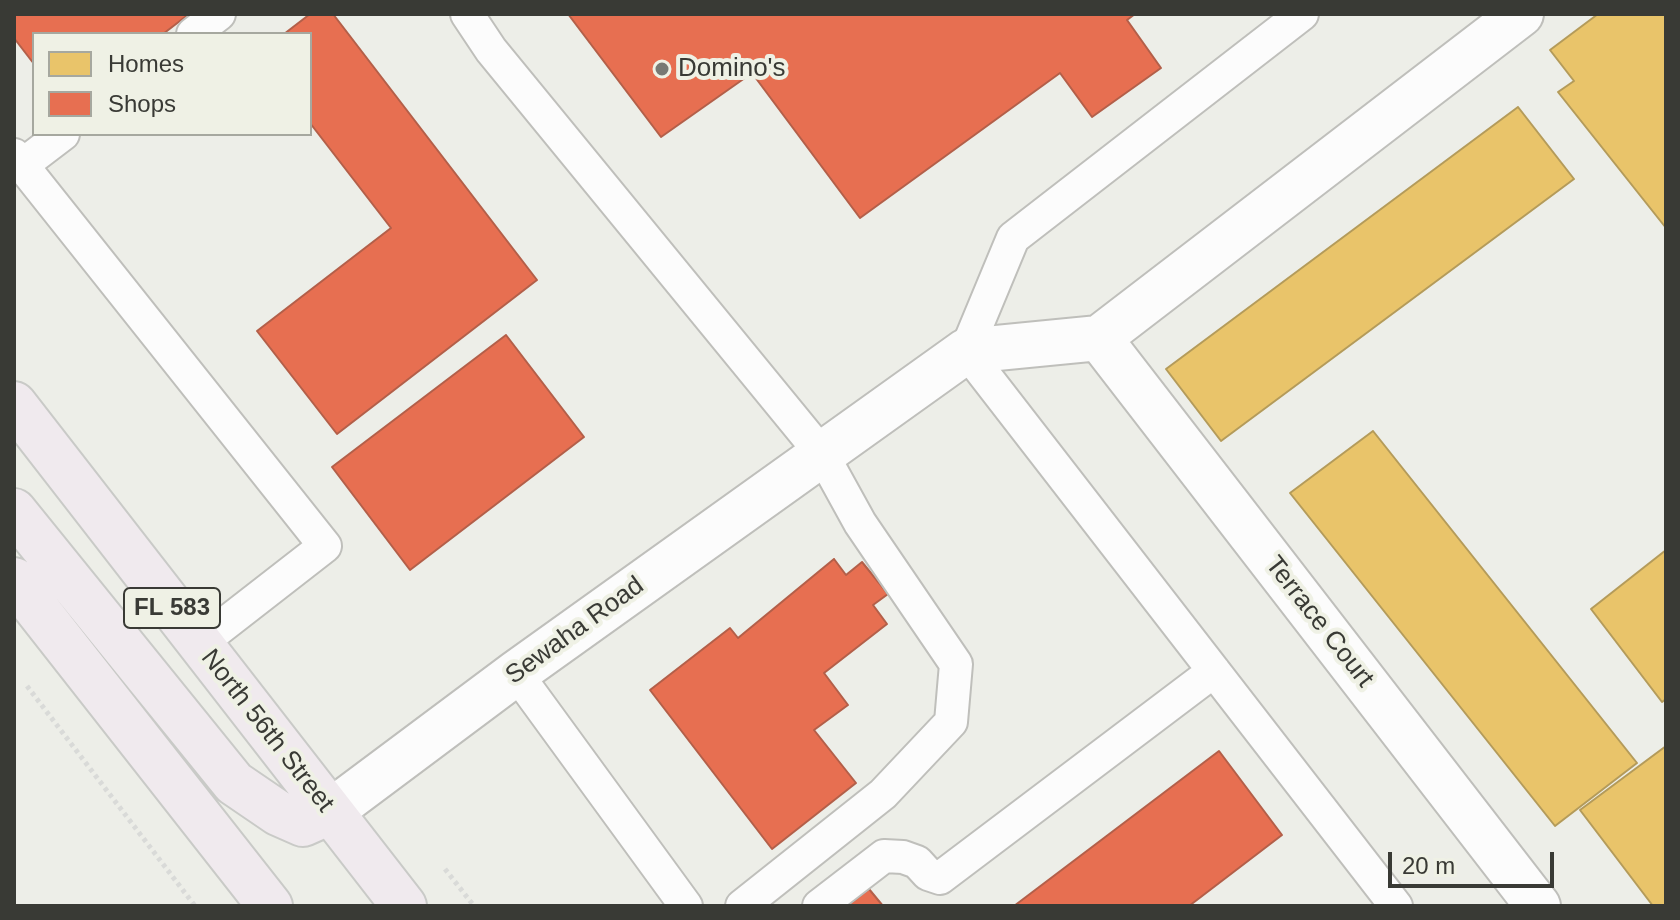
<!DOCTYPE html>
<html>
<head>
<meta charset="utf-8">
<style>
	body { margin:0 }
	#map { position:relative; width:1680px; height:920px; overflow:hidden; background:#edeee8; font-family:Helvetica,sans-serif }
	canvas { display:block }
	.frame { position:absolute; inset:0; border:16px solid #393a35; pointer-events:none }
	.legend { position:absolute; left:32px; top:32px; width:280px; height:104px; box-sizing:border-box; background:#eff1e5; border:2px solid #a6a89f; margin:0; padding:10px 14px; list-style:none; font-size:24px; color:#393a35 }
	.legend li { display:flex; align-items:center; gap:16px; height:40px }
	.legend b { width:40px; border:2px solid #a6a89f }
	.scale { position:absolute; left:1388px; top:852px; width:166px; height:36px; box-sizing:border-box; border:4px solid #393a35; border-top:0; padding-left:10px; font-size:24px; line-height:28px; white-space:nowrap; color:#393a35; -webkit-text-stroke:6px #eff1e5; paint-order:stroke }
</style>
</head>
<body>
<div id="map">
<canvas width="1680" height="920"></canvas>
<div class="frame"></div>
<ul class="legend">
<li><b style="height:22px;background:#e9c46a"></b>Homes</li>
<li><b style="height:22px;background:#e76f51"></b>Shops</li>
</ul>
<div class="scale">20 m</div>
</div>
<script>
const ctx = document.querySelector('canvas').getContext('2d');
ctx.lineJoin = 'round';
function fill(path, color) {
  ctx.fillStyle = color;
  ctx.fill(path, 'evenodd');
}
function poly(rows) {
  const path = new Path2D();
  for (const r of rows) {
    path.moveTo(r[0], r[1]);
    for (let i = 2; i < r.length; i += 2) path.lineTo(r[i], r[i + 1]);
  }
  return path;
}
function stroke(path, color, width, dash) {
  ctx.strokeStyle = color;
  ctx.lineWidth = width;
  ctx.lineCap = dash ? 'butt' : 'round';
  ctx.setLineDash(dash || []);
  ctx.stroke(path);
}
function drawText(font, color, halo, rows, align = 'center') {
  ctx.font = font + ' Helvetica,sans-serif';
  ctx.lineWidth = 8;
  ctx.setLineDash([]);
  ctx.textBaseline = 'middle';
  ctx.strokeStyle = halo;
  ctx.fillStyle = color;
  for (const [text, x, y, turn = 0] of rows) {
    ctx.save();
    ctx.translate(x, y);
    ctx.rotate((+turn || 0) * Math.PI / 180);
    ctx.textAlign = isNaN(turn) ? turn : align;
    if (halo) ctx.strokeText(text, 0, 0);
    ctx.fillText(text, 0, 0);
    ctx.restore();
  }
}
const homes = poly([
	[1598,14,1666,14,1666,228,1558,92,1574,81,1550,50,1598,14],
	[1518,107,1574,179,1221,441,1166,369,1518,107],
	[1373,431,1637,763,1555,826,1290,493,1373,431],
	[1666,550,1666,699,1662,702,1591,609,1666,550],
	[1666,746,1666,906,1653,906,1580,810,1666,746]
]);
fill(homes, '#e9c46a');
stroke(homes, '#b49b5a', 2);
const shops = poly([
	[14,14,189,14,163,34,34,34,34,64,14,38,14,14],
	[310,14,333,14,537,280,337,434,257,331,391,228,310,123,310,34,284,34,310,14],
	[568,14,1135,14,1127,20,1161,68,1092,117,1060,73,860,218,752,73,661,137,568,14],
	[506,335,584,437,410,570,332,467,506,335],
	[834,559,846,575,862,562,888,594,873,605,887,624,824,673,848,705,814,730,856,783,772,849,650,690,730,628,738,638,834,559],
	[1219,751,1282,835,1189,906,1014,906,1219,751],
	[869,889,883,906,847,906,869,889]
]);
fill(shops, '#e76f51');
stroke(shops, '#b35f49', 2);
const service = poly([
	[467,14,491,50,822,454,860,523,956,664,951,722,883,794,742,906],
	[1302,14,1013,238,966,351,1396,906],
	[193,34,219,14],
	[14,155,325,546,199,644],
	[21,166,63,134],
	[516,673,686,906],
	[819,906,884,856,903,857,917,862,928,874,940,878,1214,671]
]);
const minor = poly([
	[1099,338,1538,906],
	[330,812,516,673,966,351,1099,338,1521,14]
]);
const primary = poly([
	[14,404,404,906],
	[14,511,234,783,278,813,303,824,330,812],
	[14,580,270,906]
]);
stroke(service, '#bfbfbb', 36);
stroke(minor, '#bfbfbb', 48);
stroke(primary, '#c9cac7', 48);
stroke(poly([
	[27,686,195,906],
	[445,869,474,906]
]), '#d9dad8', 5, [4, 4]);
stroke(service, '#fcfcfc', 32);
stroke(minor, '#fcfcfc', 44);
stroke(primary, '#f0eaee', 44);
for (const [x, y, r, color] of [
	[662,69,8,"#787974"]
]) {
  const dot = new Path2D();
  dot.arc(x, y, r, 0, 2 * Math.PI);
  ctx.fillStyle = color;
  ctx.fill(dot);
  stroke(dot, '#eff1e5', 3);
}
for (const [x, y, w] of [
	[172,608,96]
]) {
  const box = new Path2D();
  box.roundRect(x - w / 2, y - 20, w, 40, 6);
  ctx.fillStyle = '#eff1e5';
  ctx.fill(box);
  stroke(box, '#393a35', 2);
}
drawText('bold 24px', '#393a35', null, [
	["FL 583",172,608]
]);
drawText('26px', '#393a35', '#eff1e5', [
	["Domino's",678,69]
], 'left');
drawText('26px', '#393a35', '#eff1e5', [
	["Terrace Court",1319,622,52],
	["Sewaha Road",575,631,-36],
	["North 56th Street",267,731,52]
]);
</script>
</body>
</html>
